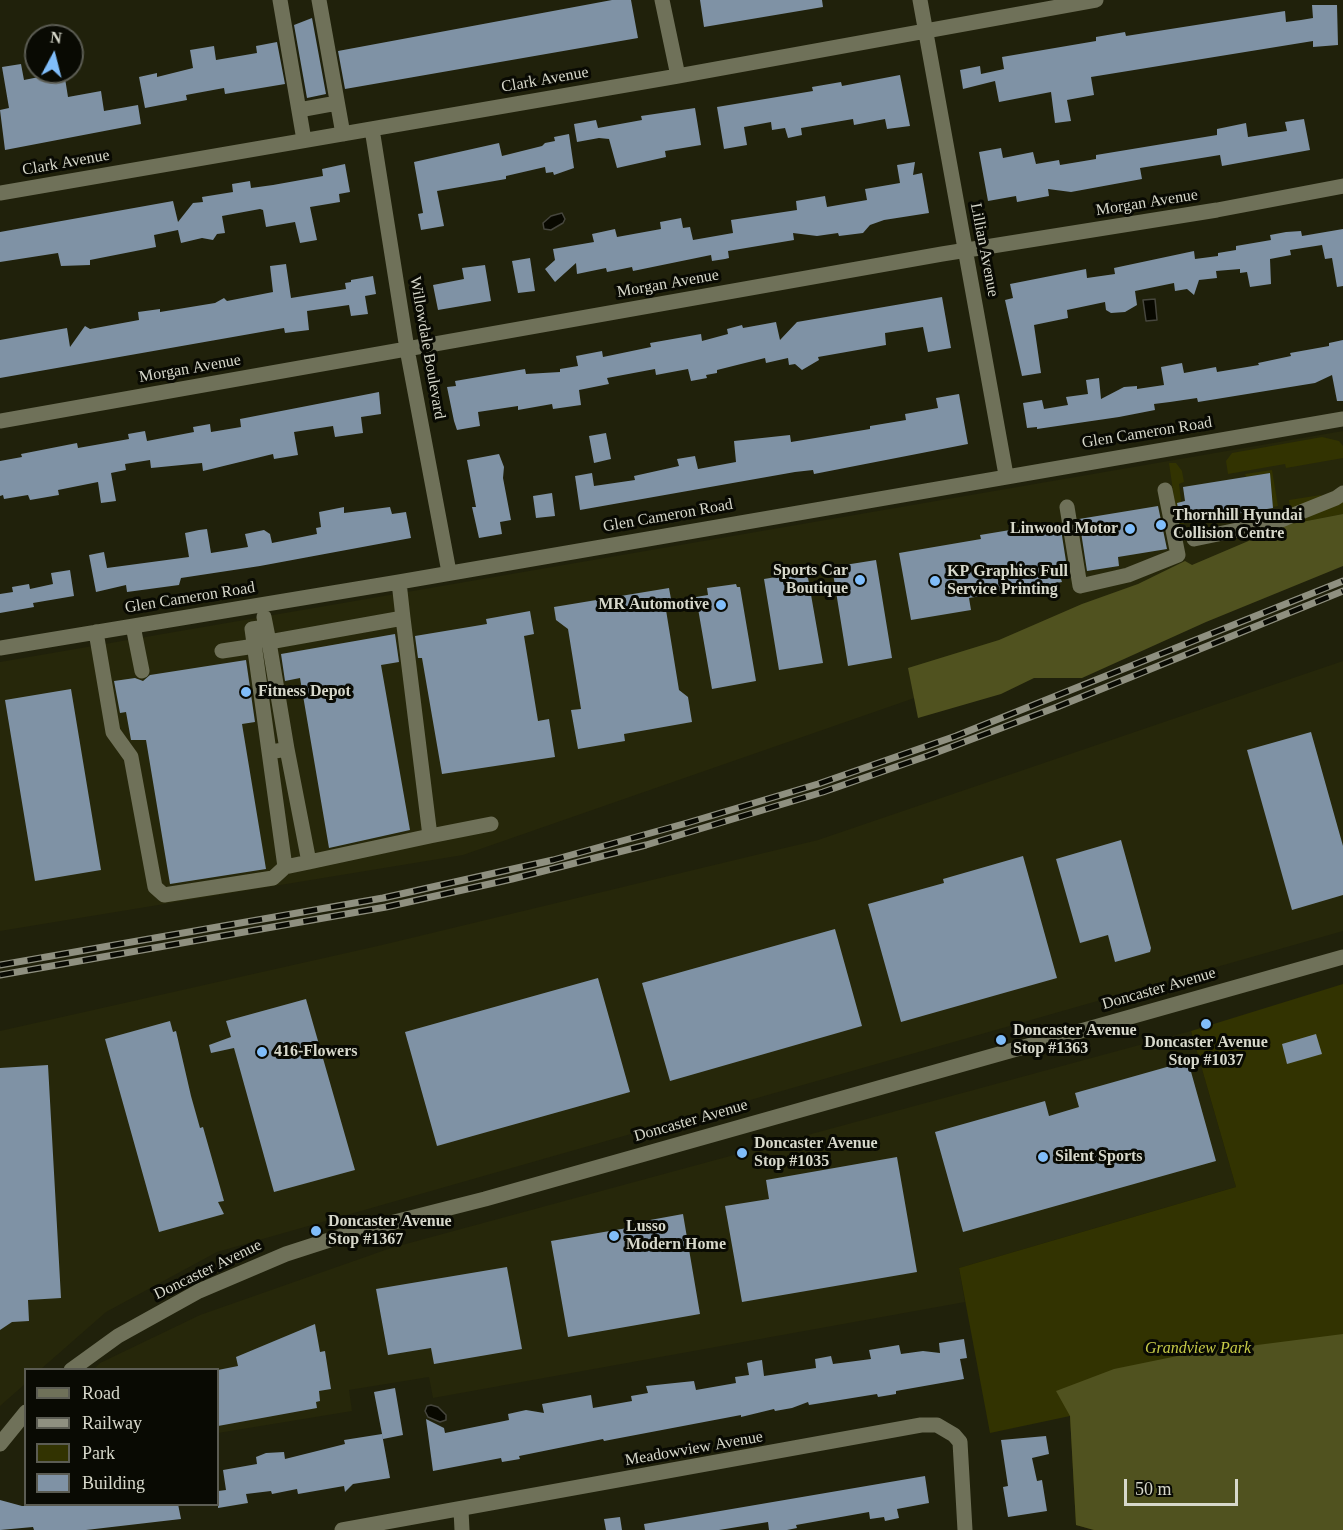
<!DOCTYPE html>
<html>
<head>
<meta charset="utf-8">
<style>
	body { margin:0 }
	#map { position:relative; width:1343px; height:1530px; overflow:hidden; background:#20210b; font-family:Georgia,serif }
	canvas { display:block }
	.legend { position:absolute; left:24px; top:1368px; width:195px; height:138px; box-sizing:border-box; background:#090a03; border:2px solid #5b5c53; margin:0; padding:8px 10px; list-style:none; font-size:18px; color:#d7d8cb }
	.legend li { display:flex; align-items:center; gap:12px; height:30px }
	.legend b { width:30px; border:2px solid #5b5c53 }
	.north { position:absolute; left:24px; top:24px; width:60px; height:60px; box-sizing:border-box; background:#090a03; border:2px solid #5b5c53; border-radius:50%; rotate:7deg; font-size:16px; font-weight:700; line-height:24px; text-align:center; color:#d7d8cb }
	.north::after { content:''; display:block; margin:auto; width:21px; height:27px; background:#80bdfa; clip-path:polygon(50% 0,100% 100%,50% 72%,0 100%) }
	.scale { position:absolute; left:1124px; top:1479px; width:114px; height:27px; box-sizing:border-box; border:3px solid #d7d8cb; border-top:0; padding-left:8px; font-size:18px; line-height:21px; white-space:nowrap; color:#d7d8cb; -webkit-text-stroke:4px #090a03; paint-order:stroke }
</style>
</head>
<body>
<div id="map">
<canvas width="1343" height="1530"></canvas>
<ul class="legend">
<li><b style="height:8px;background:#6f7159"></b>Road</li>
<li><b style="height:8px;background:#8f9080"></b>Railway</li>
<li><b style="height:16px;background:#323301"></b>Park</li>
<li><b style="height:16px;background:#7f92a5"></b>Building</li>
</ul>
<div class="north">N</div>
<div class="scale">50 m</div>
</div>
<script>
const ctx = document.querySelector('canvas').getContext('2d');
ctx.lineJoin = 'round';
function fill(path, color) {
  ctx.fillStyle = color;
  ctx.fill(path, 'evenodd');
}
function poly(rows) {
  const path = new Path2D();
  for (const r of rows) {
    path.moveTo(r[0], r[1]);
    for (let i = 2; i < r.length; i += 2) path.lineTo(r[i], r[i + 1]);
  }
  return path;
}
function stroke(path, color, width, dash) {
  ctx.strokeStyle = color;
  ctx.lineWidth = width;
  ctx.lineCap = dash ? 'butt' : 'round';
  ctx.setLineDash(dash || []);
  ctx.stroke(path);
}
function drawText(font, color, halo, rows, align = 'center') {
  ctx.font = font + ' Georgia,serif';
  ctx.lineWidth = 6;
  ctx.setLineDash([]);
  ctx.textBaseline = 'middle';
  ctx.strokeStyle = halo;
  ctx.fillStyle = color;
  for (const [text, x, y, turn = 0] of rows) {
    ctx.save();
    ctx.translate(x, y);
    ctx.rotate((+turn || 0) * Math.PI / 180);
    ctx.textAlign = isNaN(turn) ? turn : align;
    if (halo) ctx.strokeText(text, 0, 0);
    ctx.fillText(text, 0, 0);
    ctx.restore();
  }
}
fill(poly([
	[1343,431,1343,549,463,855,0,931,0,662],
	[1343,661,1343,931,217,1252,106,1312,41,1369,26,1370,25,1384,0,1406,0,1031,382,945,818,840],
	[1191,1031,1236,1187,959,1268,965,1302,433,1398,429,1377,349,1390,352,1411,218,1433,218,1370,93,1370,100,1363,200,1315,391,1248]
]), '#26270a');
fill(poly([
	[1322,437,1339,441,1343,446,1343,458,1286,468,1285,464,1228,474,1226,461,1232,453],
	[1169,463,1176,463,1182,471,1184,482,1179,484,1184,524,1178,525],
	[1272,470,1278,506,1273,507,1270,473,1246,477,1245,474],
	[1321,495,1322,498,1290,509,1289,500],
	[1343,500,1343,514,1286,525],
	[1343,984,1343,1530,1094,1530,1076,1525,1070,1416,990,1433,959,1268,1236,1187,1191,1031]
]), '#323301');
fill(poly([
	[1343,514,1343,566,1206,622,1082,678,1034,678,1001,694,918,718,908,668,999,640,1082,604,1138,584,1185,561,1192,565,1286,525],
	[1343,1334,1343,1530,1094,1530,1076,1525,1070,1416,1056,1391,1114,1369,1187,1354]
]), '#50521f');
const water = poly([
	[562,213,565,219,563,223,551,230,544,229,543,223,551,216,562,213],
	[1155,299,1157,320,1146,321,1143,300,1155,299],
	[431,1405,438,1407,446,1415,446,1420,440,1422,428,1417,425,1411,427,1406,431,1405]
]);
fill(water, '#080800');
stroke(water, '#46463d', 1.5);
fill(poly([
	[612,0,631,0,638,38,345,89,338,51],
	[700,0,822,0,823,7,704,27],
	[1312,5,1337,5,1338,45,1313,47,1313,41,1091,77,1094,95,1067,100,1071,121,1055,123,1051,92,999,102,995,81,963,89,960,70,980,66,981,74,1004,69,1002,57,1096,41,1096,37,1125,32,1126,36,1285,11,1286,22,1301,20,1313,18],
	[312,18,326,94,307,98,294,25],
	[277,42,285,84,225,94,224,88,186,95,187,100,145,108,139,77,157,73,157,77,193,68,190,50,214,46,216,60,257,53,256,46],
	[21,64,24,80,64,72,68,97,101,91,104,111,138,105,141,124,5,150,0,110,9,108,2,67],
	[900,75,910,126,887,129,885,119,854,125,853,119,801,128,802,135,788,138,785,128,772,130,771,122,744,127,747,145,724,149,717,107,813,91,812,87,841,82,842,86],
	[695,108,701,145,665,151,666,157,617,168,609,139,599,138,577,142,574,124,596,120,598,128,642,120,641,116],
	[1304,119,1310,150,1222,166,1220,155,1140,168,1142,179,1071,192,1048,189,1049,196,1017,202,1016,196,988,201,979,152,1001,148,1003,158,1033,152,1036,164,1059,160,1060,165,1096,159,1096,155,1217,135,1217,129,1246,123,1248,137,1287,131,1285,122],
	[569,134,574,168,554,175,553,172,546,173,545,167,506,176,506,179,437,191,444,226,421,230,418,214,423,213,414,162,499,143,502,156,542,146,545,143,555,141,554,137],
	[915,162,913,175,922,173,929,213,884,220,870,225,863,233,839,236,838,233,817,236,793,233,794,240,728,251,729,258,725,259,712,261,711,255,633,271,632,267,607,272,606,268,577,274,576,263,555,282,545,269,555,260,553,249,594,242,592,234,615,229,617,237,661,229,660,222,681,218,683,228,690,227,693,240,733,233,731,220,797,210,796,201,825,196,827,207,867,200,865,189,900,183,897,165],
	[345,164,350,192,339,194,340,202,310,207,317,240,300,243,295,222,266,227,263,210,260,209,222,216,225,233,217,234,213,240,202,238,181,243,178,230,154,235,156,247,90,260,90,265,61,266,58,253,0,262,0,232,173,201,178,222,193,203,203,202,202,197,233,192,232,184,250,181,251,188,273,185,323,176,322,169],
	[1343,229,1343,286,1337,287,1332,258,1325,259,1322,245,1290,250,1291,255,1270,259,1271,284,1250,287,1247,272,1240,273,1240,269,1216,271,1217,278,1199,280,1194,295,1187,289,1175,291,1174,283,1135,291,1137,305,1125,312,1111,313,1106,310,1105,302,1067,310,1068,318,1034,325,1041,373,1022,376,1005,300,1013,298,1010,284,1086,269,1087,278,1115,274,1114,268,1194,251,1195,259,1218,256,1218,253,1236,250,1236,246,1271,240,1270,235,1286,232,1301,231,1302,236],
	[530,258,535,291,518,293,512,261],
	[286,264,291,298,346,289,345,283,351,282,351,280,373,276,376,294,365,296,368,314,351,316,349,305,307,311,309,330,285,333,284,328,0,378,0,340,67,328,70,347,85,326,90,329,139,320,138,312,160,309,160,312,215,303,224,298,227,301,273,292,270,266],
	[485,265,491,301,438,310,433,285,464,279,462,268],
	[942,297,951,348,928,352,923,327,885,333,886,345,818,357,819,360,802,370,795,364,789,365,788,358,766,363,765,358,717,370,717,373,706,375,707,378,691,381,688,369,656,375,655,369,607,378,609,384,579,390,581,405,553,409,552,404,518,410,518,406,478,412,480,426,457,430,454,421,447,387,456,386,455,381,525,369,526,374,560,372,560,369,578,366,576,356,602,351,603,357,651,347,650,343,701,334,702,341,728,334,727,329,742,325,743,328,776,322,780,340,797,322],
	[1343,340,1343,401,1337,401,1332,375,1315,383,1198,402,1197,398,1170,402,1154,404,1155,410,1119,417,1037,429,1037,427,1027,428,1023,403,1042,400,1044,409,1068,405,1066,397,1088,394,1086,380,1099,378,1101,399,1124,387,1137,386,1137,389,1164,385,1161,367,1182,363,1184,373,1216,367,1217,372,1259,365,1258,363,1291,356,1290,353,1329,346,1329,343],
	[379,392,381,414,361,417,363,433,335,437,333,426,294,432,298,455,274,459,273,454,203,471,202,463,151,468,150,460,125,464,126,470,111,473,116,501,101,503,98,482,58,490,59,495,30,500,28,495,4,499,3,495,0,496,0,461,22,457,21,454,77,443,78,448,129,439,128,434,145,431,147,441,194,432,193,427,210,424,211,432,241,427,240,419],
	[959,394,968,444,814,474,813,470,795,472,580,510,575,476,592,473,594,486,635,480,634,476,679,466,677,459,695,456,698,469,736,462,734,441,790,435,791,442,870,429,870,426,906,420,905,414,938,408,936,398],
	[606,433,611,459,594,463,589,436],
	[499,454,504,467,503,478,511,520,500,522,502,534,479,538,472,507,476,507,467,460],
	[1270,473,1273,508,1181,523,1177,503,1185,501,1183,487],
	[552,493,555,516,536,518,533,496],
	[1158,506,1167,549,1118,557,1119,566,1087,571,1079,519],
	[344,507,344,513,390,507,392,514,406,512,411,538,260,566,181,578,179,585,127,592,126,585,96,592,89,555,104,552,107,568,189,557,185,533,199,530,207,529,211,553,248,547,245,534,264,530,270,534,272,543,317,534,316,528,321,527,319,512],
	[1052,523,1060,523,1068,574,1060,576,1062,582,969,598,971,610,911,620,899,553,981,539,980,535],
	[876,560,892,658,848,666,832,567],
	[70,570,74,596,33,603,34,607,0,613,0,594,13,592,12,587,29,584,30,589,53,584,51,573],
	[807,572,823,663,779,670,764,579],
	[736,584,737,587,740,587,756,681,712,689,696,597,708,595,707,588],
	[669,588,671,599,666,610,679,690,688,697,692,722,624,734,625,741,578,749,571,710,581,709,568,629,556,620,554,607],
	[530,611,534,634,524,636,538,721,549,719,555,757,442,774,422,658,418,658,415,636,487,624,486,619],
	[395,634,399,662,381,665,410,830,329,848,300,678,285,681,281,654],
	[246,660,255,722,242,724,266,869,170,884,146,740,131,740,126,712,120,713,114,681,135,678,143,681,150,675],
	[71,689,101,870,35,881,5,700],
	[1311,732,1343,846,1343,895,1292,910,1247,750],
	[1121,840,1151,948,1150,952,1115,962,1108,935,1080,943,1056,859],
	[1023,856,1057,978,901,1022,868,904,944,883,943,879],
	[835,929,862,1026,670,1081,642,983],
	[598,978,630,1092,437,1146,405,1032],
	[306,999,355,1170,274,1192,234,1048,211,1053,209,1045,231,1037,226,1021],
	[170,1021,173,1032,176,1031,191,1096,200,1128,203,1127,224,1201,218,1202,224,1214,159,1232,105,1039],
	[1316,1034,1322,1054,1287,1064,1282,1044],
	[1188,1061,1216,1161,963,1232,935,1132,1045,1101,1049,1116,1079,1107,1075,1093],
	[48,1065,61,1298,28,1300,29,1321,12,1322,0,1330,0,1068],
	[897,1157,917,1272,742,1302,725,1206,769,1199,766,1180],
	[683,1214,700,1314,568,1337,551,1241,639,1226,639,1222],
	[507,1267,522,1349,434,1364,431,1348,388,1355,376,1289],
	[315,1324,320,1352,325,1351,331,1389,319,1391,320,1401,316,1402,317,1408,218,1426,218,1370,238,1366,236,1357],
	[964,1339,967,1358,960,1359,964,1379,896,1391,896,1394,878,1397,877,1394,809,1405,808,1402,792,1408,775,1411,774,1409,741,1417,741,1415,604,1441,603,1439,519,1456,520,1459,502,1462,501,1458,433,1471,426,1419,444,1428,445,1433,509,1420,508,1414,526,1410,544,1413,542,1404,591,1395,593,1408,632,1401,631,1396,648,1393,646,1386,694,1381,696,1390,736,1383,735,1377,749,1375,747,1363,756,1361,762,1360,764,1376,816,1368,815,1359,831,1356,833,1364,871,1359,869,1350,899,1345,901,1354,923,1351,940,1353,939,1343],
	[395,1388,403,1435,383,1439,374,1392],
	[382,1434,390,1478,353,1484,345,1492,344,1486,298,1494,297,1489,272,1494,271,1491,246,1494,248,1503,218,1508,218,1491,226,1490,223,1470,257,1464,256,1457,266,1453,284,1452,285,1459,345,1444,344,1440],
	[1046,1436,1049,1454,1032,1458,1037,1481,1042,1480,1047,1511,1008,1517,1003,1487,1008,1486,1001,1440],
	[925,1476,929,1503,897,1509,899,1518,885,1521,884,1517,870,1519,869,1512,796,1525,797,1528,787,1530,769,1530,768,1522,719,1530,645,1530,644,1524],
	[0,1500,22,1506,178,1504,181,1519,86,1530,34,1530,33,1527,0,1530],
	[620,1517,622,1530,606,1530,604,1519]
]), '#7f92a5');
stroke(poly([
	[280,0,304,140],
	[319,0,343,134],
	[662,0,678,76],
	[920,0,1006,475],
	[299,110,337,103],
	[372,129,407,349,449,572],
	[0,193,678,76,1096,0],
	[0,421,942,254,1217,210,1343,186],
	[1067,507,1080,586,1128,575,1178,555,1165,490],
	[1194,539,1276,522,1336,498,1343,493],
	[264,617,269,642,403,618,399,582],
	[133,626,142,671],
	[266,627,252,629,285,867,309,862,287,749,271,752],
	[96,632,113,732,131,757,155,887,164,895,273,878,285,867],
	[269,642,287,749],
	[0,648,399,582,1343,419],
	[222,651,255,646],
	[430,836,491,824],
	[309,862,430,836,403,618],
	[71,1370,118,1336,199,1291,286,1254,351,1233,485,1199,1343,957],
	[0,1444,26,1412],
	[461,1510,462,1530],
	[342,1530,921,1425,937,1425,954,1435,960,1442,965,1530]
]), '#6f7159', 15);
const rail = poly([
	[0,965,383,898,553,860,687,823,818,784,956,736,1343,581],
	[0,975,386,907,512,879,646,845,823,792,927,756,1057,707,1343,591]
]);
stroke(rail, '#8f9080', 7);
stroke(rail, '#090a03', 4.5, [14]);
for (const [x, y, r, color] of [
	[1161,525,6,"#80bdfa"],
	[1130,529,6,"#80bdfa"],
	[860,580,6,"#80bdfa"],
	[935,581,6,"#80bdfa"],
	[721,605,6,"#80bdfa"],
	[246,692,6,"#80bdfa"],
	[1206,1024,6,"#80bdfa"],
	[1001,1040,6,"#80bdfa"],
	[262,1052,6,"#80bdfa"],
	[742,1153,6,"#80bdfa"],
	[1043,1157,6,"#80bdfa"],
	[316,1231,6,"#80bdfa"],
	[614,1236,6,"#80bdfa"]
]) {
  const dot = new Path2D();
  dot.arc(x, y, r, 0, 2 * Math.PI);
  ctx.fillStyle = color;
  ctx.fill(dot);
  stroke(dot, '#090a03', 2);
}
drawText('16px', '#d7d8cb', '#090a03', [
	["Clark Avenue",545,80,-10],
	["Clark Avenue",66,163,-10],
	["Morgan Avenue",1147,203,-9],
	["Lillian Avenue",984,250,79],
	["Morgan Avenue",668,284,-10],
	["Willowdale Boulevard",427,348,80],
	["Morgan Avenue",190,369,-10],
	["Glen Cameron Road",1147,433,-9],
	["Glen Cameron Road",668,516,-10],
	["Glen Cameron Road",190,598,-9],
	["Doncaster Avenue",1159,989,-16],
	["Doncaster Avenue",691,1121,-16],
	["Doncaster Avenue",208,1270,-26],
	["Meadowview Avenue",694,1449,-10]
]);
drawText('bold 16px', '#d7d8cb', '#090a03', [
	["Thornhill Hyundai",1173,516],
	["Collision Centre",1173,534],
	["Linwood Motor",1118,529,"right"],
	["Sports Car",848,571,"right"],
	["Boutique",848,589,"right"],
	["KP Graphics Full",947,572],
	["Service Printing",947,590],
	["MR Automotive",709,605,"right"],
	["Fitness Depot",258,692],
	["Doncaster Avenue",1013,1031],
	["Stop #1363",1013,1049],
	["Doncaster Avenue",1206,1043,"center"],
	["Stop #1037",1206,1061,"center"],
	["416-Flowers",274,1052],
	["Doncaster Avenue",754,1144],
	["Stop #1035",754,1162],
	["Silent Sports",1055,1157],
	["Doncaster Avenue",328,1222],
	["Stop #1367",328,1240],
	["Lusso",626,1227],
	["Modern Home",626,1245]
], 'left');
drawText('italic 16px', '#c7cb48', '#090a03', [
	["Grandview Park",1198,1349]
]);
</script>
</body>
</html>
